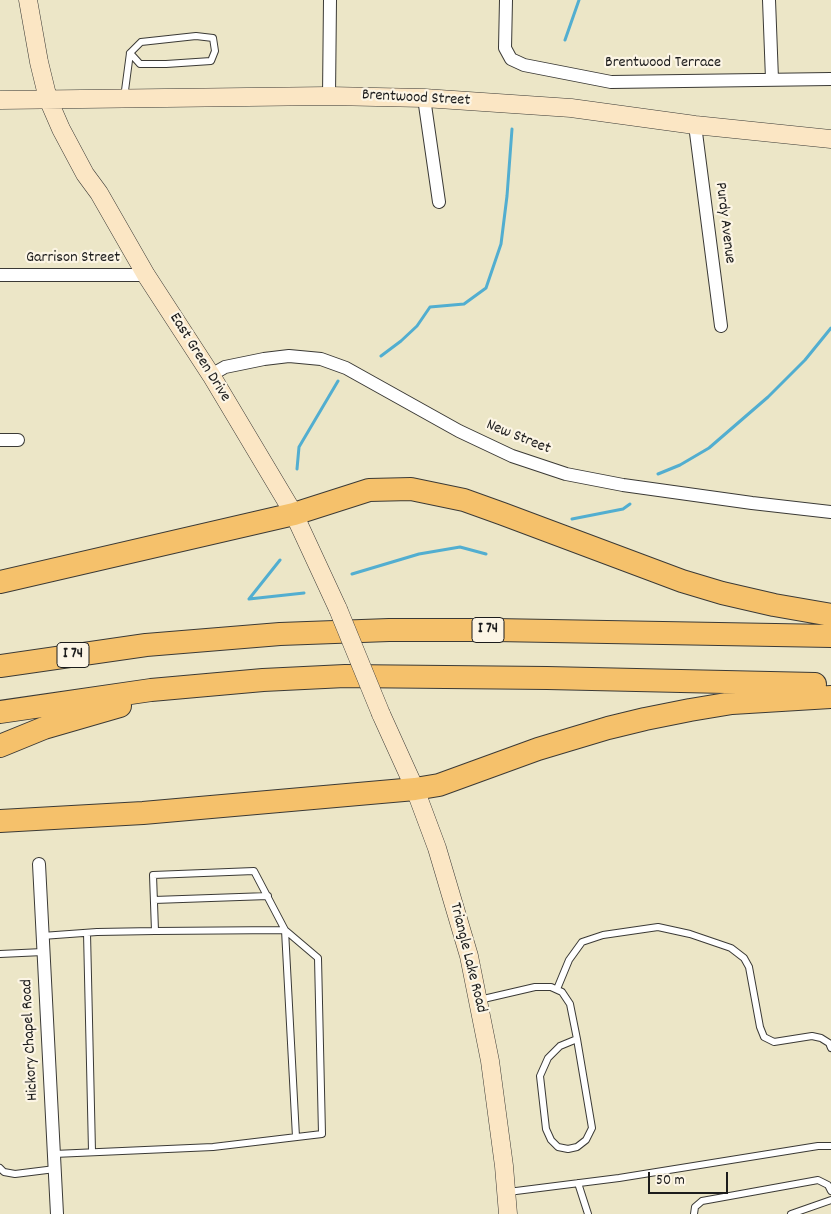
<!DOCTYPE html>
<html>
<head>
<meta charset="utf-8">
<style>
	body { margin:0 }
	#map { position:relative; width:831px; height:1214px; overflow:hidden; background:#ece6c7; font-family:Dekko,sans-serif }
	canvas { display:block }
	.scale { position:absolute; left:648px; top:1172px; width:80px; height:22px; box-sizing:border-box; border:2px solid #1c1c1c; border-top:0; padding-left:6px; font-size:15px; line-height:18px; white-space:nowrap; color:#1c1c1c; -webkit-text-stroke:4px #fcf5e5; paint-order:stroke }
</style>
</head>
<body>
<div id="map">
<canvas width="831" height="1214"></canvas>
<div class="scale">50 m</div>
</div>
<script>
const ctx = document.querySelector('canvas').getContext('2d');
ctx.lineJoin = 'round';
function poly(rows) {
  const path = new Path2D();
  for (const r of rows) {
    path.moveTo(r[0], r[1]);
    for (let i = 2; i < r.length; i += 2) path.lineTo(r[i], r[i + 1]);
  }
  return path;
}
function stroke(path, color, width, dash) {
  ctx.strokeStyle = color;
  ctx.lineWidth = width;
  ctx.lineCap = dash ? 'butt' : 'round';
  ctx.setLineDash(dash || []);
  ctx.stroke(path);
}
function drawText(font, color, halo, rows, align = 'center') {
  ctx.font = font + ' Dekko,sans-serif';
  ctx.lineWidth = 4.5;
  ctx.setLineDash([]);
  ctx.textBaseline = 'middle';
  ctx.strokeStyle = halo;
  ctx.fillStyle = color;
  for (const [text, x, y, turn = 0] of rows) {
    ctx.save();
    ctx.translate(x, y);
    ctx.rotate((+turn || 0) * Math.PI / 180);
    ctx.textAlign = isNaN(turn) ? turn : align;
    if (halo) ctx.strokeText(text, 0, 0);
    ctx.fillText(text, 0, 0);
    ctx.restore();
  }
}
stroke(poly([
	[565,40,579,0],
	[381,356,401,341,417,326,430,307,464,304,486,288,501,244,507,196,512,129],
	[297,469,299,447,338,381],
	[658,474,680,465,709,448,768,397,805,360,831,328],
	[572,519,623,509,630,504],
	[352,574,419,554,460,547,486,554],
	[249,599,304,593],
	[249,599,280,560]
]), '#52aed0', 3);
const lane = poly([
	[124,98,130,53,141,42,196,36,213,38,215,51,211,61,166,64,140,64,130,53],
	[154,900,268,896],
	[155,931,285,930,296,1137],
	[87,933,92,1151],
	[42,936,97,932,155,931,153,875,254,871,285,930,318,958,322,1134,213,1147,54,1154],
	[0,954,43,952],
	[557,989,569,960,582,942,603,935,658,927,690,934,731,948,744,958,749,967,760,1027,764,1037,774,1042,812,1036,821,1038,829,1043,831,1048],
	[479,1000,535,987,551,987,562,992,570,1004,577,1039,592,1128,586,1140,577,1147,568,1149,558,1147,551,1140,546,1129,540,1076,548,1058,560,1046,577,1039],
	[0,1168,4,1172,15,1174,55,1169],
	[578,1183,588,1214],
	[508,1192,619,1178,818,1146,831,1146],
	[694,1214,695,1207,702,1201,818,1180,828,1185,831,1191],
	[791,1214,831,1200]
]);
const street = poly([
	[506,0,505,48,511,59,524,65,611,82,831,79],
	[769,0,772,79],
	[329,96,330,0],
	[424,98,439,202],
	[695,125,721,326],
	[0,275,146,275],
	[211,375,225,367,264,359,289,356,321,359,346,368,459,431,512,456,566,474,623,485,752,503,831,512],
	[0,440,18,440],
	[39,864,57,1214]
]);
const secondary = poly([
	[28,0,39,62,48,99,61,129,85,174,99,193,146,275,211,375,294,514,338,609],
	[0,100,329,96,424,98,571,108,695,125,831,139],
	[381,714,415,789,437,848,469,956,490,1061,504,1166,508,1214]
]);
const highway = poly([
	[0,582,294,514,369,490,411,489,464,500,503,514,682,581,722,593,774,605,831,615],
	[0,666,146,645,280,634,389,630,495,630,831,636],
	[0,712,151,690,263,680,345,676,547,678,815,684],
	[0,746,44,728,120,706],
	[0,821,143,813,415,789,439,785,538,749,608,728,645,719,690,710,732,703,831,697]
]);
stroke(lane, '#3b3a36', 8);
stroke(street, '#3b3a36', 14);
stroke(secondary, '#3b3a36', 19);
stroke(highway, '#3b3a36', 24);
stroke(lane, '#fff', 6);
stroke(street, '#fff', 12);
stroke(secondary, '#fbe6c4', 18);
stroke(highway, '#f5c16b', 22);
const secondaryBridge = poly([
	[338,609,381,714]
]);
stroke(secondaryBridge, '#3b3a36', 19, []);
stroke(secondaryBridge, '#fbe6c4', 18);
for (const [x, y, w] of [
	[488,630,32],
	[73,655,32]
]) {
  const box = new Path2D();
  box.roundRect(x - w / 2, y - 12.5, w, 25, 4);
  ctx.fillStyle = '#fcf5e5';
  ctx.fill(box);
  stroke(box, '#1c1c1c', 1);
}
drawText('bold 15px', '#1c1c1c', null, [
	["I 74",488,630],
	["I 74",73,655]
]);
drawText('16px', '#1c1c1c', '#fcf5e5', [
	["Brentwood Terrace",663,64],
	["Brentwood Street",416,99,3],
	["Purdy Avenue",724,223,83],
	["Garrison Street",73,259],
	["East Green Drive",199,358,58],
	["New Street",518,438,22],
	["Triangle Lake Road",467,958,76],
	["Hickory Chapel Road",31,1040,-93]
]);
</script>
</body>
</html>
